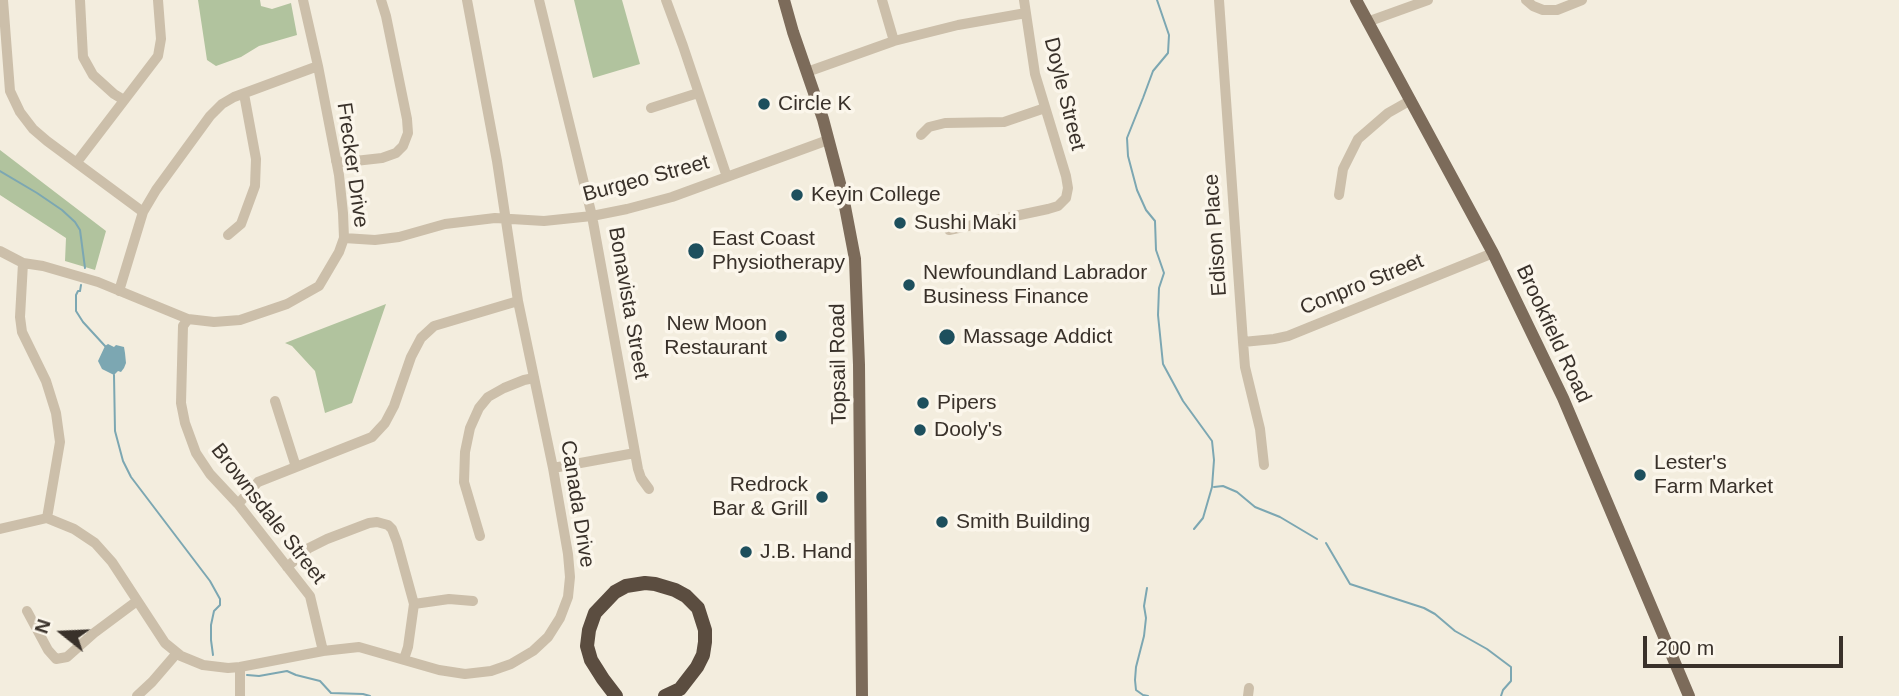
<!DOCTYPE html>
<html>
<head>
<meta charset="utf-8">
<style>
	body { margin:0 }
	#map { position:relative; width:1899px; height:696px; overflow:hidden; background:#f3edde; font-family:Helvetica,sans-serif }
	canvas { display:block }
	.north { position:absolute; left:28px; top:598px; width:70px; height:70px; -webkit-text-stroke:5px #fbf6eb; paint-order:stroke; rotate:288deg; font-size:19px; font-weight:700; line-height:28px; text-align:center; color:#39312a }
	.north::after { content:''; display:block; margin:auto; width:24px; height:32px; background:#39312a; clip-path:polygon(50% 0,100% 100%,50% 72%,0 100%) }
	.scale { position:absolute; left:1643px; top:636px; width:200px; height:32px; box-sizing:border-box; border:4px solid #39312a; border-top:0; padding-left:9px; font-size:21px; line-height:24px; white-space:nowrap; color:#39312a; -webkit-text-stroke:5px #fbf6eb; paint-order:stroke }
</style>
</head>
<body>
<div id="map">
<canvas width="1899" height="696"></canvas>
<div class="north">N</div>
<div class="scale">200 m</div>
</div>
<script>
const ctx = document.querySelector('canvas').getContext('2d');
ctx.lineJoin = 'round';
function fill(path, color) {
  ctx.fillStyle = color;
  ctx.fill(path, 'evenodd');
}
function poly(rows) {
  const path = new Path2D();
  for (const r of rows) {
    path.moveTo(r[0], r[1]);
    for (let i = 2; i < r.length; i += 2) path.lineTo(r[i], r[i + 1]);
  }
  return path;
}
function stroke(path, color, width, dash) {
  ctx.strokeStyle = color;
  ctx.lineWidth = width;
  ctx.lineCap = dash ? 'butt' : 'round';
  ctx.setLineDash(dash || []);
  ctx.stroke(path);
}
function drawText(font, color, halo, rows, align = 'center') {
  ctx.font = font + ' Helvetica,sans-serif';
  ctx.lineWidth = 7;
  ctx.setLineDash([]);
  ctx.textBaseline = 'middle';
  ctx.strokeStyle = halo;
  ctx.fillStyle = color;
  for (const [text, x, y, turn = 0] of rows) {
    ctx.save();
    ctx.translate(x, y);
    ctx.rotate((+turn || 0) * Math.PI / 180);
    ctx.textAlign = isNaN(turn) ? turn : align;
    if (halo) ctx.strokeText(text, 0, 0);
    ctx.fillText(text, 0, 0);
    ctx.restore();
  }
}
fill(poly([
	[198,0,260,0,261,6,272,9,291,3,297,35,259,46,241,57,216,66,207,60],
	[574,0,622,0,640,64,593,78],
	[0,150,106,231,95,270,65,261,66,238,0,195],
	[386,304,352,403,325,413,315,371,292,346,285,343]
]), '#b1c39e');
fill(poly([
	[108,344,114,347,116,345,124,347,125,353,126,363,124,368,121,372,118,371,114,375,102,369,98,361,105,346]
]), '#7ca7b2');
stroke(poly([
	[1157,0,1169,35,1168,53,1153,71,1143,98,1127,138,1128,156,1137,190,1146,210,1155,221,1156,250,1164,273,1159,288,1158,315,1163,364,1183,401,1212,441,1214,460,1212,487,1203,518,1194,529],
	[0,171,37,193,62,210,75,222,80,230,85,268],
	[81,285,80,291,78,291,76,295,76,311,83,322,105,346],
	[114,375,115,431,123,461,131,477,210,581,220,599,220,605,214,611,211,625,211,640,213,655],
	[1214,487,1223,486,1237,492,1255,507,1280,517,1317,539],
	[1326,543,1350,584,1424,608,1435,614,1455,631,1487,649,1511,667,1511,681,1503,690,1501,696],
	[1147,588,1144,606,1146,618,1144,636,1136,667,1135,680,1136,690,1143,695,1148,696],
	[247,675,259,676,287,671,296,675,320,681,331,693,363,694,370,696]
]), '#7ca7b2', 2);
stroke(poly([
	[3,0,10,91,20,112,33,129,47,141,143,212],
	[80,0,83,57,93,75,114,94,124,100],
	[539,0,592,216,638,469,641,478,649,489],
	[666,0,683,46,727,177],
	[882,0,894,41],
	[1219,0,1243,342,1245,367,1260,429,1264,465],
	[1526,0,1533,6,1543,10,1557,10,1582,0],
	[1367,22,1428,0],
	[807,72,894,41,958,25,1026,13],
	[651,108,698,93],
	[921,135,929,127,945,123,1004,122,1045,108],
	[336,161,346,162,382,158,396,153,403,146,408,133,407,119,386,16,381,0],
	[77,162,158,56,161,39,158,0],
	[1339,195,1343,169,1358,139,1388,113,1411,100],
	[949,230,1048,209,1058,206,1066,198,1068,188,1066,176,1035,74,1024,0],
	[228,235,241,224,255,186,256,159,244,94],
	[344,238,375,240,399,237,445,224,495,218,544,221,592,216,627,209,672,197,828,140],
	[0,251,23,263,43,266,98,282,188,319,214,322,240,320,287,304,319,286,339,252,344,238,343,213,339,175,318,66,303,0],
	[23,263,20,317,22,332,46,381,56,413,60,442,47,518],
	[119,291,143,212,156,190,210,116,222,104,234,97,318,66],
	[188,319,183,326,181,403,185,423,196,453,210,474,238,504,310,596,323,651],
	[1243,342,1274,339,1288,336,1493,253],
	[275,401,296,467],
	[553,468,635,453],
	[238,504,258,482,372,437,385,423,394,406,411,357,421,338,434,326,518,301],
	[0,529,47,518,74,529,95,543,112,562,165,643,181,656,203,665,228,668,240,667,323,651,359,647,439,670,465,674,491,671,511,664,533,651,548,637,560,618,568,597,570,577,568,554,553,468,518,301,497,161,467,0],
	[480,536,464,482,465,452,470,428,479,408,488,397,504,388,524,380,534,378],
	[287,567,309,548,327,539,369,523,377,522,388,525,392,529,397,542,414,604,408,647,404,659],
	[414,604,449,599,473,601],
	[27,611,48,650,56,659,67,657,94,633,137,601],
	[240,667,240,696],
	[137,696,152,682,177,653],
	[1248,696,1249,688]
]), '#ccbfaa', 10);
stroke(poly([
	[784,0,793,32,823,119,842,191,855,259,859,365,862,696],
	[1356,0,1493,253,1563,398,1689,696]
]), '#7c6b5a', 12);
stroke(poly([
	[616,696,603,679,591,660,587,646,589,630,595,613,615,592,626,586,645,583,655,584,675,590,686,596,698,608,705,630,705,642,703,655,697,667,680,689,665,696]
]), '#5b4d40', 14);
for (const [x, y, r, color] of [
	[764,104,7,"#1d4f5d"],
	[797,195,7,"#1d4f5d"],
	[900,223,7,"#1d4f5d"],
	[696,251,9,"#1d4f5d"],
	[909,285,7,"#1d4f5d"],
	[781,336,7,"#1d4f5d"],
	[947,337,9,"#1d4f5d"],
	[923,403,7,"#1d4f5d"],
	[920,430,7,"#1d4f5d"],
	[1640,475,7,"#1d4f5d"],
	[822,497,7,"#1d4f5d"],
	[942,522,7,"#1d4f5d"],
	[746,552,7,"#1d4f5d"]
]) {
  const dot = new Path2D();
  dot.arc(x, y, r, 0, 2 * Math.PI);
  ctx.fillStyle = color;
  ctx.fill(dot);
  stroke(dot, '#fbf6eb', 2.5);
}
drawText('21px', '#39312a', '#fbf6eb', [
	["Doyle Street",1064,94,76],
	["Frecker Drive",352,165,82],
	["Burgeo Street",646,179,-15],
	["Edison Place",1216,235,-94],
	["Conpro Street",1362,285,-22],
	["Bonavista Street",628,303,80],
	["Brookfield Road",1553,334,65],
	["Topsail Road",839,364,-91],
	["Canada Drive",577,504,81],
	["Brownsdale Street",268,514,52]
]);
drawText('21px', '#39312a', '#fbf6eb', [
	["Circle K",778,104],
	["Keyin College",811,195],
	["Sushi Maki",914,223],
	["East Coast",712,239],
	["Physiotherapy",712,263],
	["Newfoundland Labrador",923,273],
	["Business Finance",923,297],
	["New Moon",767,324,"right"],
	["Restaurant",767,348,"right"],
	["Massage Addict",963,337],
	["Pipers",937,403],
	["Dooly's",934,430],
	["Lester's",1654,463],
	["Farm Market",1654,487],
	["Redrock",808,485,"right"],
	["Bar & Grill",808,509,"right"],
	["Smith Building",956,522],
	["J.B. Hand",760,552]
], 'left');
</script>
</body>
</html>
